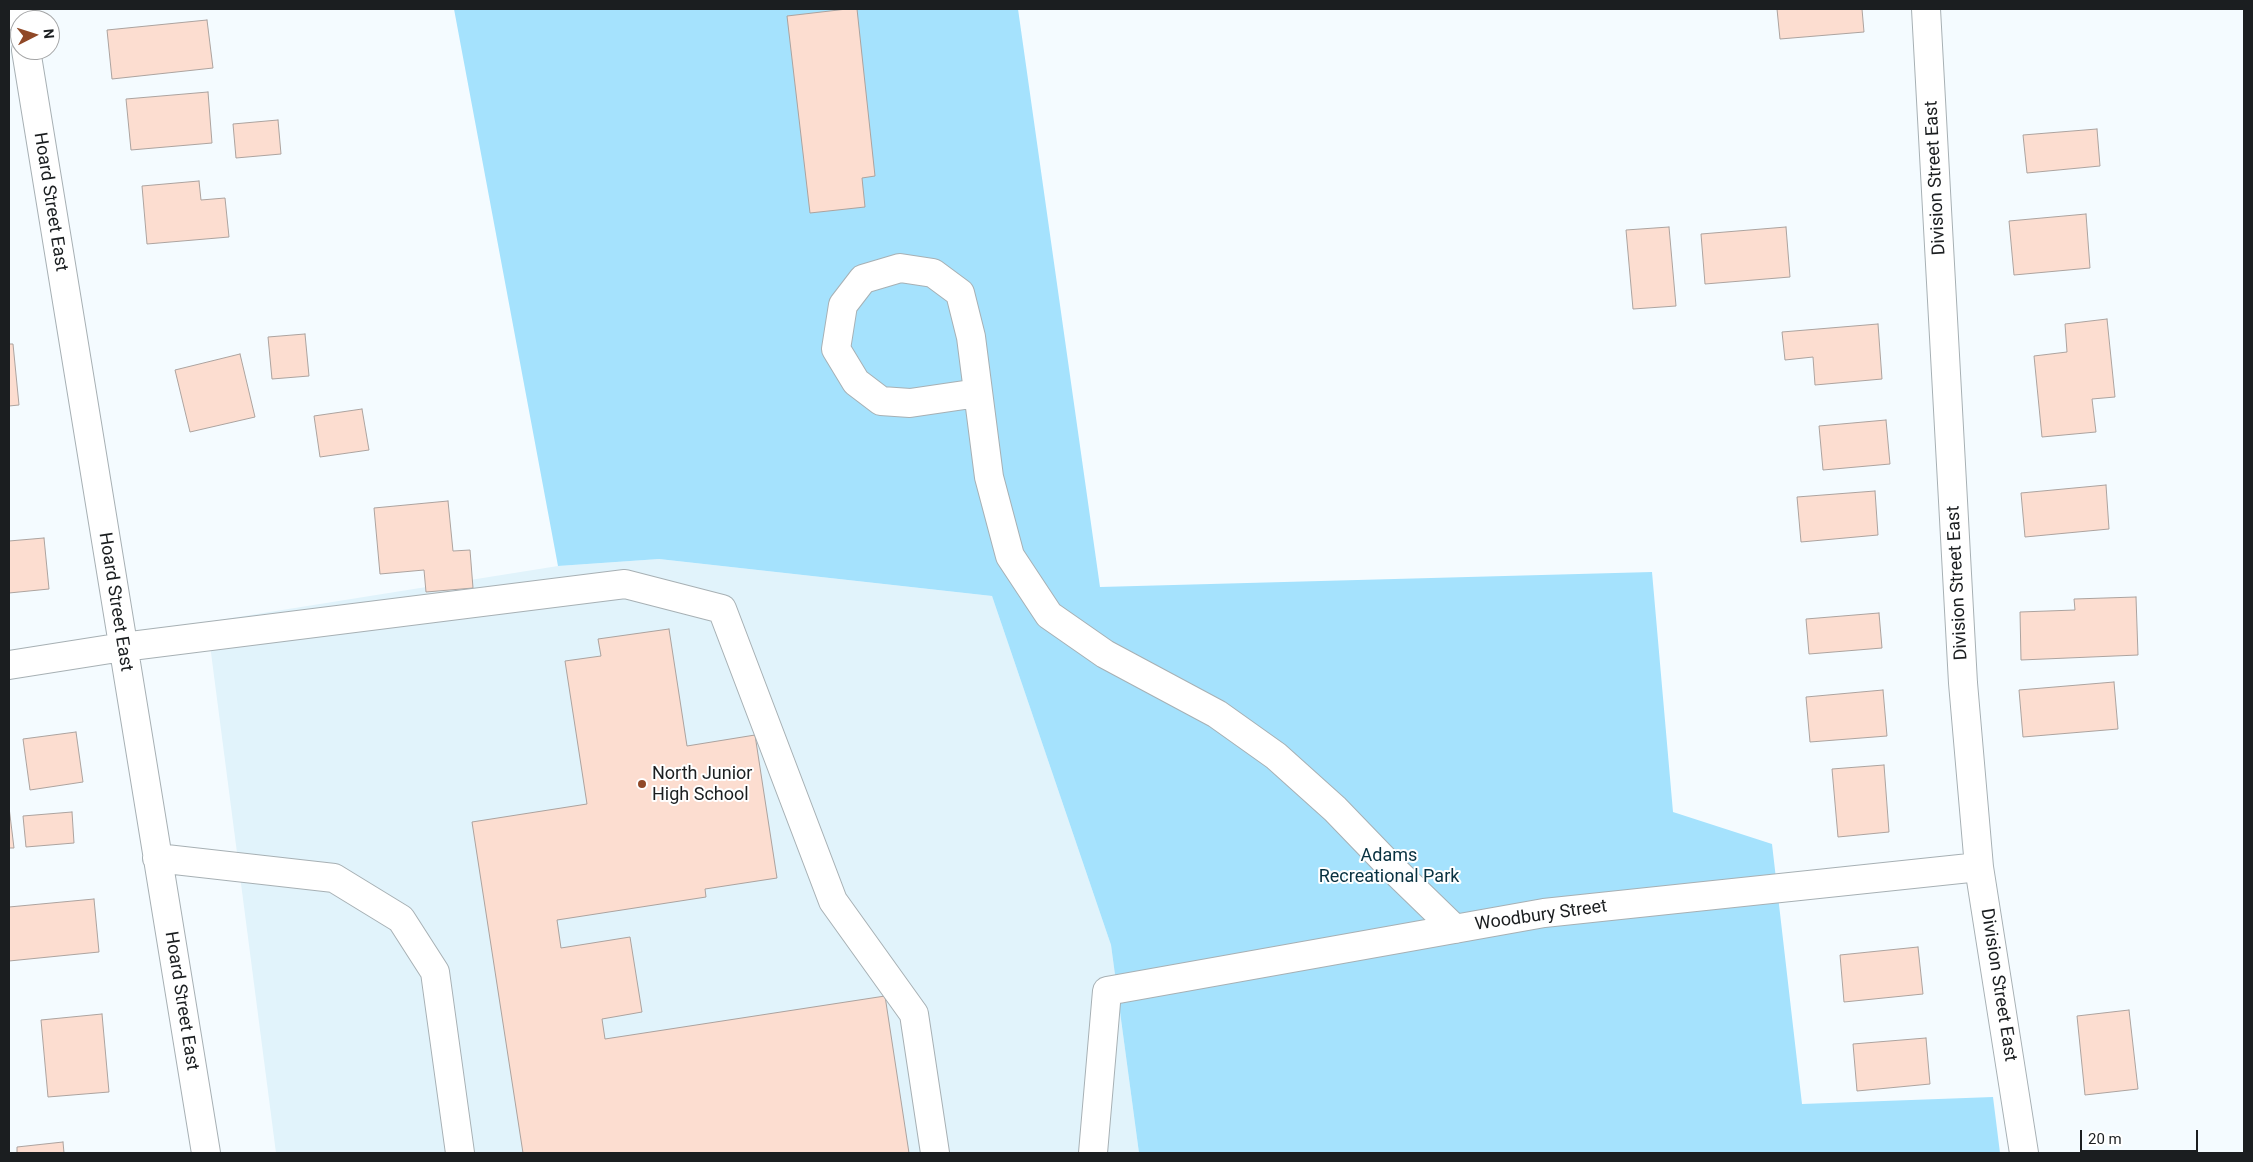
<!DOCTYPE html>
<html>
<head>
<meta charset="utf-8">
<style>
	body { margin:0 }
	#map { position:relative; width:2253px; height:1162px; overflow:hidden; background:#f4fbff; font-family:Roboto,sans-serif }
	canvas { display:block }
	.frame { position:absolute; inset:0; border:10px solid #1b1e20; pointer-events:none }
	.north { position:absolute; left:10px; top:10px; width:50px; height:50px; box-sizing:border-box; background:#fff; border:1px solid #a4a5a6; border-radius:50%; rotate:85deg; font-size:14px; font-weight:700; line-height:20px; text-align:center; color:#1b1e20 }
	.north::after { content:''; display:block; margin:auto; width:18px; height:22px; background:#904827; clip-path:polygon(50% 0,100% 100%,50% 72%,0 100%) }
	.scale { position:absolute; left:2080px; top:1130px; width:118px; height:22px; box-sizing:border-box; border:2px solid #1b1e20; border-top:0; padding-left:6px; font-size:15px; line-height:18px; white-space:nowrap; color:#1b1e20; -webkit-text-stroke:4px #fff; paint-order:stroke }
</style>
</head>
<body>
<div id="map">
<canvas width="2253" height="1162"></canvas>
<div class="frame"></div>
<div class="north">N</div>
<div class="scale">20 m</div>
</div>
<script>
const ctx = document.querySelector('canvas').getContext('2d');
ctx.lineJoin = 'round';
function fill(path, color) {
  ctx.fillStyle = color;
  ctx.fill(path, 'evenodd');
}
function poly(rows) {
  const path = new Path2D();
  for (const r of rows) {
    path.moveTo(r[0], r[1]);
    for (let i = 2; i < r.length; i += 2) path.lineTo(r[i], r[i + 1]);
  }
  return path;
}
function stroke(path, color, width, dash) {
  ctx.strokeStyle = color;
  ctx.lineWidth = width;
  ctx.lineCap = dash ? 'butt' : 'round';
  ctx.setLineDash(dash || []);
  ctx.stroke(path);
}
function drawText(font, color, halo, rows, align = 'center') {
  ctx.font = font + ' Roboto,sans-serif';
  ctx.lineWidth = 4;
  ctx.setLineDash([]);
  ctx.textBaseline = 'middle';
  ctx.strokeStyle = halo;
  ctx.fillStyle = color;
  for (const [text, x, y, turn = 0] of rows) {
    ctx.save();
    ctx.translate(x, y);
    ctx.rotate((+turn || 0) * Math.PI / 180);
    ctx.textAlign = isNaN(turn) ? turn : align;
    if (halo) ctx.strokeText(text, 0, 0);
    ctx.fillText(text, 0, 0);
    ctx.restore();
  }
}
fill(poly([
	[659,559,992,596,1111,945,1139,1153,276,1153,207,622,558,566]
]), '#e1f3fb');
fill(poly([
	[454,9,1018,9,1100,587,1652,572,1673,812,1772,844,1802,1104,1993,1097,2000,1153,1139,1153,1111,945,992,596,659,559,558,566]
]), '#a5e2fd');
const building = poly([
	[847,9,857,9,875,176,862,178,865,207,810,213,787,16,847,9],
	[1777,9,1862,9,1864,32,1780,39,1777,9],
	[207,20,213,68,112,79,107,30,207,20],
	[208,92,212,143,131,150,126,99,208,92],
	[278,120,281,154,236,158,233,124,278,120],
	[2097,129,2100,166,2027,173,2023,135,2097,129],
	[199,181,201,200,225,198,229,237,147,244,142,186,199,181],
	[2086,214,2090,268,2014,275,2009,221,2086,214],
	[1669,227,1676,306,1633,309,1626,230,1669,227],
	[1786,227,1790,277,1705,284,1701,234,1786,227],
	[2107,319,2115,397,2092,399,2096,432,2042,437,2034,356,2067,352,2065,324,2107,319],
	[1878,324,1882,379,1815,385,1813,357,1785,360,1782,332,1878,324],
	[305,334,309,376,272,379,268,337,305,334],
	[9,344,13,344,19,405,9,406,9,344],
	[240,354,255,417,190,432,175,370,240,354],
	[362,409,369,450,320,457,314,416,362,409],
	[1886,420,1890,464,1823,470,1819,426,1886,420],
	[2106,485,2109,529,2025,537,2021,493,2106,485],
	[1875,491,1878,535,1801,542,1797,497,1875,491],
	[448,501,453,551,470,550,473,588,426,592,424,570,380,574,374,508,448,501],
	[44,538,49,589,9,593,9,541,44,538],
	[2136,597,2138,655,2021,660,2020,612,2075,610,2074,599,2136,597],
	[1879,613,1882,648,1809,654,1806,619,1879,613],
	[669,629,687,746,755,735,777,878,705,889,706,897,557,920,561,948,630,937,642,1012,602,1019,605,1039,885,996,909,1153,523,1153,472,822,587,804,565,661,601,656,598,639,669,629],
	[2114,682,2118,729,2023,737,2019,690,2114,682],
	[1883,690,1887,736,1810,742,1806,697,1883,690],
	[76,732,83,782,30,790,23,739,76,732],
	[1884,765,1889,832,1838,837,1832,769,1884,765],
	[9,807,14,848,9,848,9,807],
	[72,812,74,843,26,847,23,816,72,812],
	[94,899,99,952,9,961,9,907,94,899],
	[1918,947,1923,994,1844,1002,1840,955,1918,947],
	[2129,1010,2138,1089,2085,1095,2077,1016,2129,1010],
	[102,1014,109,1092,48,1097,41,1020,102,1014],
	[1926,1038,1930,1084,1857,1091,1853,1044,1926,1038],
	[63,1142,64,1153,17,1153,17,1147,63,1142]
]);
fill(building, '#fcddd0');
stroke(building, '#aca39f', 1);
const minor = poly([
	[19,9,21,20],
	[1926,9,1963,683,1979,867,2024,1153],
	[26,50,206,1153],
	[978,393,910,403,881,401,856,382,836,349,843,305,863,279,900,268,933,273,960,293,971,337,989,477,1010,556,1049,615,1105,654,1217,714,1276,756,1335,809,1390,866,1455,929],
	[9,665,123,647,625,584,722,609,833,901,914,1014,935,1153],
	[157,858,334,878,401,919,435,972,460,1153],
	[1093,1153,1107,991,1544,913,1979,867]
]);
stroke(minor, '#a7b0b4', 30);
stroke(minor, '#fff', 28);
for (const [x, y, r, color] of [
	[642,784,5,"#904827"]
]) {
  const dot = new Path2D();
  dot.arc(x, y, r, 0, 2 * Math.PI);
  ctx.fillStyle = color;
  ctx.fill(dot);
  stroke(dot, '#fff', 2);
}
drawText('18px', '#1b1e20', '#fff', [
	["Division Street East",1936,178,-93],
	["Hoard Street East",50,202,81],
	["Division Street East",1958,583,-93],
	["Hoard Street East",115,602,81],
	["Woodbury Street",1541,916,-8],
	["Division Street East",1998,985,81],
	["Hoard Street East",181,1001,81]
]);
drawText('18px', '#1b1e20', '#fff', [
	["North Junior",652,774],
	["High School",652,795]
], 'left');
drawText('18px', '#083140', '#fff', [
	["Adams",1389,856],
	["Recreational Park",1389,877]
]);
</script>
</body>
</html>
